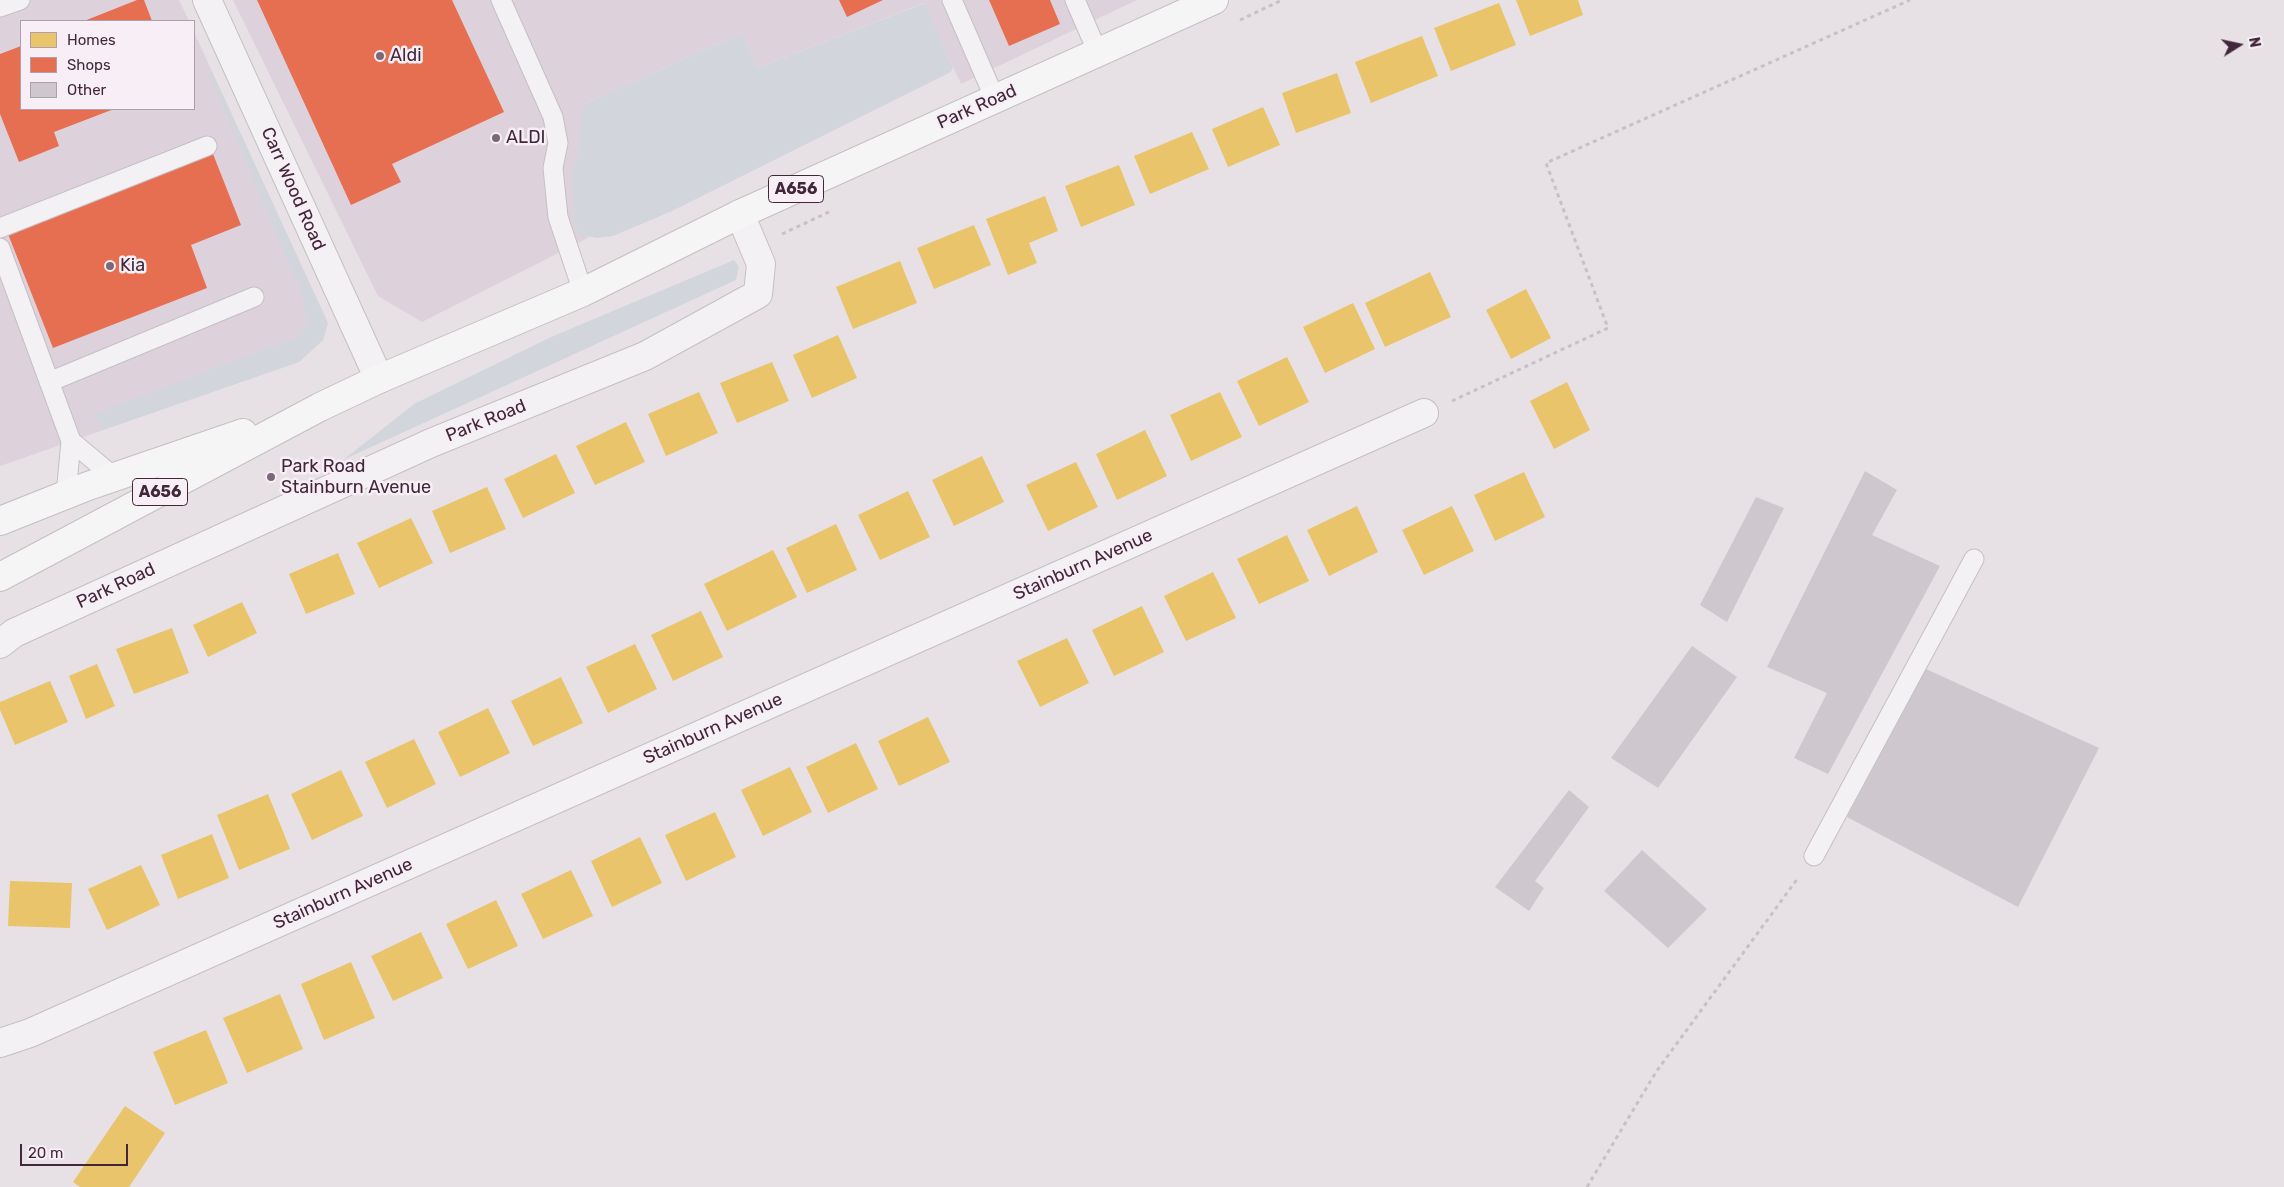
<!DOCTYPE html>
<html>
<head>
<meta charset="utf-8">
<style>
	body { margin:0 }
	#map { position:relative; width:2284px; height:1187px; overflow:hidden; background:#e7e1e6; font-family:Rubik,sans-serif }
	canvas { display:block }
	.legend { position:absolute; left:20px; top:20px; width:175px; height:90px; box-sizing:border-box; background:#f7eff5; border:1px solid #af9fab; margin:0; padding:6px 9px; list-style:none; font-size:15px; color:#42273b }
	.legend li { display:flex; align-items:center; gap:10px; height:25px }
	.legend b { width:25px; border:1px solid #af9fab }
	.north { position:absolute; left:2214px; top:20px; width:50px; height:50px; -webkit-text-stroke:4px #f7eff5; paint-order:stroke; rotate:80deg; font-size:14px; font-weight:700; line-height:20px; text-align:center; color:#42273b }
	.north::after { content:''; display:block; margin:auto; width:18px; height:22px; background:#42273b; clip-path:polygon(50% 0,100% 100%,50% 72%,0 100%) }
	.scale { position:absolute; left:20px; top:1144px; width:108px; height:22px; box-sizing:border-box; border:2px solid #42273b; border-top:0; padding-left:6px; font-size:15px; line-height:18px; white-space:nowrap; color:#42273b; -webkit-text-stroke:4px #f7eff5; paint-order:stroke }
</style>
</head>
<body>
<div id="map">
<canvas width="2284" height="1187"></canvas>
<ul class="legend">
<li><b style="height:14px;background:#e9c46a"></b>Homes</li>
<li><b style="height:14px;background:#e76f51"></b>Shops</li>
<li><b style="height:14px;background:#cec7cd"></b>Other</li>
</ul>
<div class="north">N</div>
<div class="scale">20 m</div>
</div>
<script>
const ctx = document.querySelector('canvas').getContext('2d');
ctx.lineJoin = 'round';
function fill(path, color) {
  ctx.fillStyle = color;
  ctx.fill(path, 'evenodd');
}
function poly(rows) {
  const path = new Path2D();
  for (const r of rows) {
    path.moveTo(r[0], r[1]);
    for (let i = 2; i < r.length; i += 2) path.lineTo(r[i], r[i + 1]);
  }
  return path;
}
function stroke(path, color, width, dash) {
  ctx.strokeStyle = color;
  ctx.lineWidth = width;
  ctx.lineCap = dash ? 'butt' : 'round';
  ctx.setLineDash(dash || []);
  ctx.stroke(path);
}
function drawText(font, color, halo, rows, align = 'center') {
  ctx.font = font + ' Rubik,sans-serif';
  ctx.lineWidth = 5;
  ctx.setLineDash([]);
  ctx.textBaseline = 'middle';
  ctx.strokeStyle = halo;
  ctx.fillStyle = color;
  for (const [text, x, y, turn = 0] of rows) {
    ctx.save();
    ctx.translate(x, y);
    ctx.rotate((+turn || 0) * Math.PI / 180);
    ctx.textAlign = isNaN(turn) ? turn : align;
    if (halo) ctx.strokeText(text, 0, 0);
    ctx.fillText(text, 0, 0);
    ctx.restore();
  }
}
fill(poly([
	[0,0,179,0,189,21,21,21,21,109,194,109,194,32,328,323,323,340,299,362,0,466],
	[233,0,1137,0,961,84,924,3,757,68,742,33,584,104,588,238,422,322,378,296]
]), '#ddd2db');
fill(poly([
	[925,3,953,67,951,72,672,211,613,236,597,238,580,235,575,225,572,173,578,154,579,125,584,104,742,33,757,68],
	[212,72,328,323,323,340,299,362,105,429,91,415,300,336,307,323,302,295,209,74],
	[734,260,739,267,736,280,343,460,414,404,551,337]
]), '#d2d6dc');
fill(poly([
	[1516,0,1578,0,1583,15,1530,36],
	[1499,3,1516,45,1451,71,1434,28],
	[1422,36,1438,76,1371,103,1355,62],
	[1337,73,1351,113,1296,133,1282,93],
	[1263,107,1280,145,1228,167,1212,129],
	[1192,132,1209,169,1150,194,1134,156],
	[1119,165,1135,205,1081,227,1065,186],
	[1045,196,1058,231,1029,243,1037,263,1008,275,986,219],
	[974,225,991,265,934,289,917,248],
	[900,261,917,303,853,329,836,287],
	[1430,272,1451,317,1385,347,1365,303],
	[1526,289,1551,338,1511,359,1486,310],
	[1353,303,1375,349,1325,373,1303,327],
	[838,335,857,378,812,398,793,355],
	[1287,357,1309,402,1259,426,1237,381],
	[772,362,789,401,737,423,720,383],
	[1567,382,1590,430,1554,449,1530,401],
	[699,392,718,433,666,456,648,414],
	[1220,392,1242,437,1191,461,1170,415],
	[626,422,645,462,595,485,576,446],
	[1145,430,1167,476,1117,500,1096,454],
	[556,454,575,493,523,518,504,479],
	[982,456,1004,502,954,526,932,480],
	[1076,462,1098,507,1048,531,1026,485],
	[1524,472,1545,517,1495,541,1474,495],
	[487,487,506,529,450,553,432,511],
	[908,491,930,537,880,560,858,515],
	[1357,506,1378,552,1329,576,1307,530],
	[1452,506,1474,551,1424,575,1402,530],
	[411,518,433,563,379,588,357,543],
	[836,524,857,570,807,593,786,548],
	[1287,535,1309,581,1259,604,1237,559],
	[773,550,797,597,727,631,704,584],
	[338,553,355,594,306,614,289,574],
	[1213,572,1236,618,1186,641,1164,596],
	[242,602,257,633,208,657,193,625],
	[1142,606,1164,652,1114,676,1092,630],
	[701,611,723,657,673,681,651,635],
	[172,628,189,673,134,694,116,649],
	[1067,638,1089,683,1040,707,1017,661],
	[635,644,657,689,608,713,586,667],
	[97,664,115,706,86,719,69,676],
	[561,677,583,723,533,746,511,701],
	[50,681,68,722,15,745,0,710,0,702],
	[488,708,510,753,460,777,438,732],
	[928,717,950,762,899,786,878,741],
	[414,739,436,784,387,808,365,762],
	[856,743,878,789,828,813,806,767],
	[790,767,812,812,763,836,741,790],
	[341,770,363,816,312,840,291,794],
	[268,794,290,849,239,870,217,815],
	[715,812,736,857,686,881,665,835],
	[212,834,229,878,178,899,161,855],
	[640,837,662,883,612,907,591,861],
	[141,865,160,905,107,930,88,889],
	[571,870,593,916,543,939,521,894],
	[10,881,72,883,70,928,8,926],
	[496,900,518,946,468,969,446,924],
	[421,932,443,978,393,1001,371,956],
	[351,962,375,1018,324,1040,301,984],
	[280,994,303,1049,247,1073,223,1018],
	[206,1030,228,1083,175,1105,153,1052],
	[125,1106,165,1133,129,1187,80,1187,73,1182]
]), '#e9c46a');
fill(poly([
	[137,0,144,0,152,21,84,21],
	[257,0,452,0,504,112,392,164,401,182,351,205],
	[839,0,883,0,847,17],
	[989,0,1050,0,1060,24,1009,46],
	[21,46,21,109,114,109,54,132,59,146,19,162,0,114,0,54],
	[213,154,241,225,191,245,207,288,53,348,8,234]
]), '#e76f51');
fill(poly([
	[1865,471,1897,490,1872,535,1940,566,1828,774,1794,758,1827,693,1767,667],
	[1756,497,1784,508,1727,622,1700,605],
	[1692,646,1737,677,1658,788,1611,758],
	[1926,669,2099,748,2018,907,1847,817],
	[1569,790,1589,807,1535,881,1544,888,1529,911,1495,887],
	[1642,850,1707,909,1668,948,1604,891]
]), '#cec7cd');
const lane = poly([
	[501,0,553,117,558,143,553,168,558,217,583,292],
	[952,0,995,99],
	[1075,0,1098,53],
	[0,7,20,0],
	[0,228,207,146],
	[0,248,71,441,66,495],
	[49,382,254,297],
	[71,441,114,477],
	[1814,856,1974,559]
]);
const street = poly([
	[207,0,379,379],
	[0,644,14,633,431,443,645,356,758,294,761,264,740,214],
	[0,1043,30,1033,1424,413]
]);
const primary = poly([
	[0,521,88,486,243,433],
	[0,577,320,407,379,379,583,292,740,214,1214,0]
]);
stroke(lane, '#c5bfc4', 21);
stroke(street, '#c5bfc4', 30);
stroke(primary, '#c5bec3', 30);
stroke(poly([
	[1240,20,1282,0],
	[782,234,831,211],
	[1452,401,1608,328,1546,163,1910,0],
	[1587,1187,1656,1072,1798,878]
]), '#c6c1c5', 3, [4, 4]);
stroke(lane, '#f3f1f3', 19);
stroke(street, '#f3f1f3', 28);
stroke(primary, '#f6f5f6', 28);
for (const [x, y, r, color] of [
	[380,56,5,"#7c6877"],
	[496,138,5,"#7c6877"],
	[110,266,5,"#7c6877"],
	[271,477,5,"#7c6877"]
]) {
  const dot = new Path2D();
  dot.arc(x, y, r, 0, 2 * Math.PI);
  ctx.fillStyle = color;
  ctx.fill(dot);
  stroke(dot, '#f7eff5', 2);
}
for (const [x, y, w] of [
	[796,189,55],
	[160,492,55]
]) {
  const box = new Path2D();
  box.roundRect(x - w / 2, y - 13.5, w, 27, 4);
  ctx.fillStyle = '#f7eff5';
  ctx.fill(box);
  stroke(box, '#42273b', 1);
}
drawText('bold 16px', '#42273b', null, [
	["A656",796,189],
	["A656",160,492]
]);
drawText('18px', '#42273b', '#f7eff5', [
	["Aldi",390,56],
	["ALDI",506,138],
	["Kia",120,266],
	["Park Road",281,467],
	["Stainburn Avenue",281,488]
], 'left');
drawText('18px', '#42273b', '#f7eff5', [
	["Park Road",977,107,-24],
	["Carr Wood Road",293,189,66],
	["Park Road",486,421,-22],
	["Stainburn Avenue",1083,565,-24],
	["Park Road",116,586,-25],
	["Stainburn Avenue",713,729,-24],
	["Stainburn Avenue",343,894,-24]
]);
</script>
</body>
</html>
